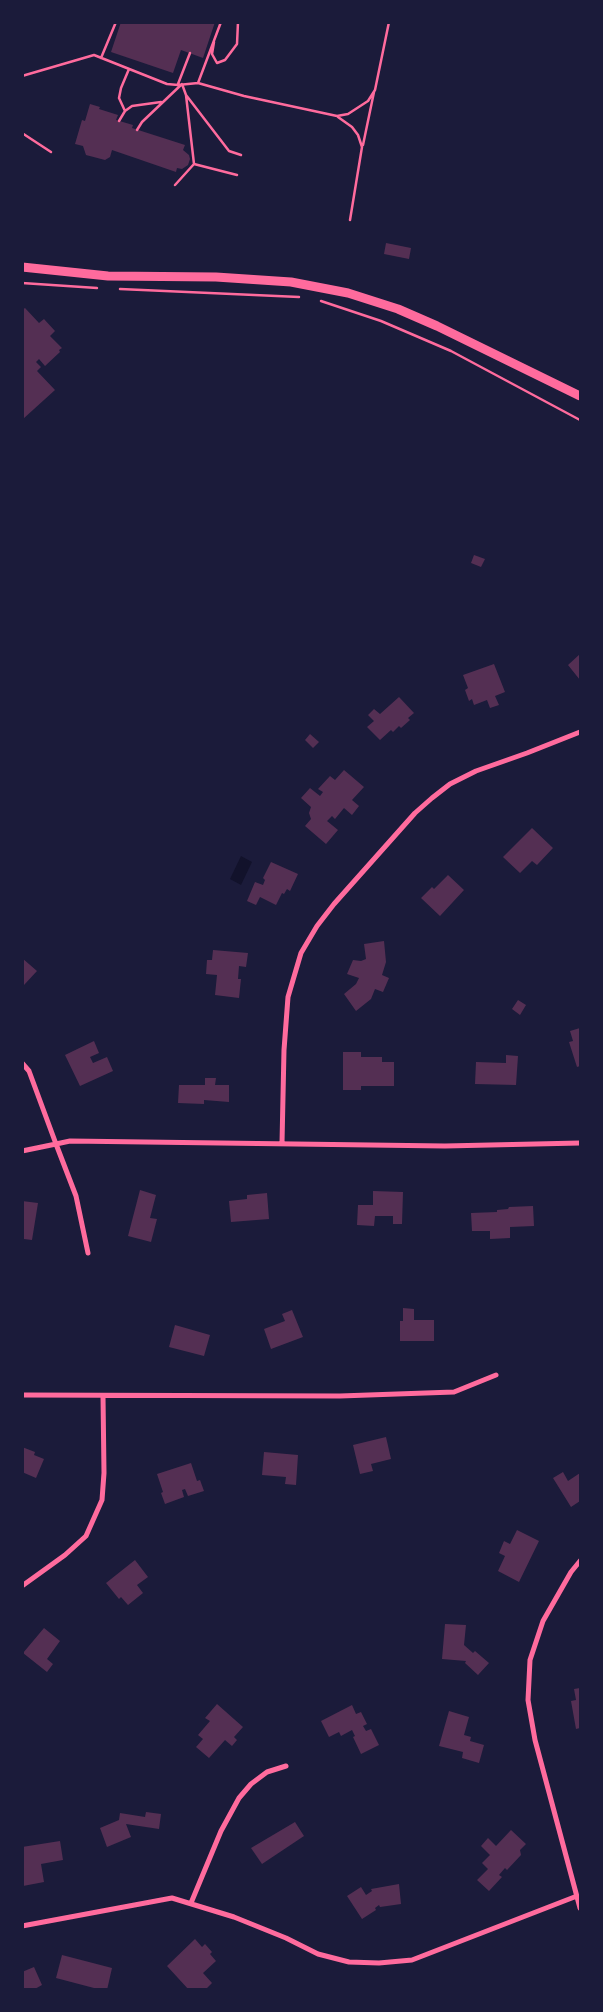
<!DOCTYPE html>
<html>
<head>
<meta charset="utf-8">
<style>
	body { margin:0 }
	#map { position:relative; width:603px; height:2012px; overflow:hidden; background:#1b1b3a; font-family:"Varela Round",sans-serif }
	canvas { display:block }
	.frame { position:absolute; inset:0; border:24px solid #1b1b3a; pointer-events:none }
</style>
</head>
<body>
<div id="map">
<canvas width="603" height="2012"></canvas>
<div class="frame"></div>
</div>
<script>
const ctx = document.querySelector('canvas').getContext('2d');
ctx.lineJoin = 'round';
function fill(path, color) {
  ctx.fillStyle = color;
  ctx.fill(path, 'evenodd');
}
function poly(rows) {
  const path = new Path2D();
  for (const r of rows) {
    path.moveTo(r[0], r[1]);
    for (let i = 2; i < r.length; i += 2) path.lineTo(r[i], r[i + 1]);
  }
  return path;
}
function stroke(path, color, width, dash) {
  ctx.strokeStyle = color;
  ctx.lineWidth = width;
  ctx.lineCap = dash ? 'butt' : 'round';
  ctx.setLineDash(dash || []);
  ctx.stroke(path);
}
fill(poly([
	[241,856,252,862,241,885,230,879]
]), '#12122b');
fill(poly([
	[121,22,215,22,203,58,181,50,173,73,111,52],
	[90,104,100,107,99,109,118,115,116,120,133,125,132,128,185,145,183,150,189,155,190,159,188,165,182,169,177,168,176,172,112,150,110,157,105,160,86,155,83,146,75,144,82,120,85,121],
	[386,243,411,248,409,259,384,254],
	[25,308,39,323,44,319,55,331,50,336,62,348,59,350,60,352,45,366,39,359,36,362,41,367,37,371,55,390,23,419,22,310],
	[474,555,485,559,481,567,471,563],
	[580,654,580,680,568,665],
	[494,664,505,692,495,696,499,705,490,708,487,700,474,705,472,699,469,701,465,690,468,688,463,675],
	[399,697,414,713,408,718,410,720,401,728,399,726,393,732,391,730,380,740,367,727,374,721,368,715,374,709,380,714],
	[310,734,319,742,313,748,305,740],
	[344,770,364,787,352,800,359,806,352,815,344,808,335,819,332,816,327,821,338,830,326,844,305,826,311,819,309,813,311,807,301,798,310,788,320,796,323,792,318,789,330,776,335,780],
	[532,828,553,848,537,865,532,861,520,873,503,857],
	[271,862,298,874,290,891,287,889,284,894,282,893,276,905,260,897,256,905,247,901,255,882,263,885,265,880,263,878],
	[448,875,464,890,440,916,421,898,432,887,434,889],
	[384,941,386,962,382,975,389,978,383,992,375,989,371,999,356,1011,344,994,356,984,359,978,347,974,353,960,361,961,366,959,364,944],
	[213,950,248,953,246,967,239,966,238,979,241,979,239,998,215,995,217,975,206,974,207,960,212,960],
	[22,958,37,971,24,985,22,984],
	[518,1000,526,1005,520,1015,512,1009],
	[580,1028,580,1066,577,1067,569,1042,573,1041,570,1031],
	[94,1041,99,1053,90,1057,93,1063,107,1057,113,1071,80,1086,65,1055],
	[343,1052,361,1052,361,1057,382,1057,382,1062,394,1062,394,1086,361,1086,361,1090,343,1090],
	[506,1055,518,1056,516,1085,475,1084,476,1062,506,1063],
	[205,1078,216,1078,215,1085,229,1085,229,1102,204,1100,204,1104,178,1103,179,1085,205,1085],
	[140,1190,156,1195,150,1218,157,1219,151,1242,128,1236],
	[373,1191,403,1192,402,1224,393,1224,393,1216,375,1216,374,1226,357,1225,358,1205,373,1205],
	[267,1193,269,1219,231,1222,229,1201,247,1199,247,1195],
	[22,1201,38,1203,32,1240,24,1239,24,1243],
	[533,1206,534,1226,510,1227,510,1238,490,1239,490,1231,472,1231,471,1213,497,1212,497,1210,508,1209,509,1207],
	[403,1308,414,1309,414,1320,434,1320,434,1341,400,1341,400,1321,403,1321],
	[292,1310,303,1337,271,1349,264,1329,285,1321,282,1314],
	[175,1325,210,1335,204,1356,169,1347],
	[386,1437,391,1459,371,1464,373,1471,360,1474,353,1445],
	[22,1447,35,1452,34,1455,44,1459,36,1478,22,1472],
	[264,1452,298,1455,296,1485,285,1484,286,1477,262,1475],
	[191,1463,197,1481,200,1480,204,1491,188,1496,185,1489,182,1490,184,1497,165,1504,161,1493,163,1492,157,1474],
	[563,1472,568,1481,580,1473,580,1501,571,1507,553,1478],
	[517,1530,539,1541,519,1582,498,1571,505,1556,499,1553,504,1541,510,1544],
	[135,1560,148,1577,137,1585,143,1593,128,1605,121,1597,119,1599,106,1583],
	[445,1624,466,1625,464,1645,473,1653,475,1651,489,1663,478,1675,465,1663,466,1661,442,1659],
	[44,1628,60,1641,47,1659,53,1664,47,1672,23,1653],
	[580,1688,580,1728,576,1729,571,1701,576,1700,574,1689],
	[217,1704,243,1727,234,1737,237,1740,232,1746,225,1740,209,1758,196,1747,203,1739,198,1735,210,1721,205,1718],
	[352,1705,356,1714,361,1712,367,1724,363,1726,366,1731,371,1729,379,1745,361,1754,353,1737,355,1736,352,1730,341,1736,339,1732,329,1737,321,1721],
	[449,1711,469,1717,464,1735,471,1737,470,1741,484,1745,479,1763,462,1758,463,1752,439,1746],
	[146,1812,161,1814,159,1829,126,1824,131,1837,107,1847,100,1828,119,1820,120,1813,145,1817],
	[295,1822,304,1836,262,1864,251,1848],
	[511,1830,526,1844,520,1850,521,1855,507,1870,505,1868,499,1875,502,1877,489,1891,477,1880,488,1869,482,1863,490,1855,481,1846,488,1838,496,1846],
	[60,1841,63,1860,41,1864,44,1882,23,1886,22,1847],
	[399,1884,401,1904,380,1907,379,1905,375,1908,376,1910,362,1919,347,1896,361,1887,366,1895,372,1891,371,1889],
	[195,1939,202,1947,205,1944,212,1952,210,1954,216,1961,203,1973,212,1983,205,1990,189,1990,167,1966],
	[62,1955,112,1968,107,1990,94,1990,94,1988,56,1978],
	[34,1967,42,1985,33,1990,22,1990,22,1972]
]), '#542f53');
stroke(poly([
	[214,42,212,54,217,63,225,60,237,44,238,22],
	[101,58,116,22],
	[22,76,94,55,167,84,178,85,198,83,244,96,337,116,348,114,368,101,375,90,389,22],
	[198,83,221,22],
	[178,84,190,53],
	[186,95,229,151,241,155],
	[125,111,119,98,121,88,129,69],
	[338,117,352,127,358,135,362,147,350,220],
	[119,121,125,111,132,106,161,102],
	[137,130,142,122,182,84,186,95,194,164,237,175],
	[22,133,51,152],
	[363,145,374,92],
	[175,185,194,164],
	[22,283,97,288],
	[120,289,299,297],
	[321,301,381,321,451,351,580,420]
]), '#ff6b9d', 2.5);
stroke(poly([
	[22,1063,29,1071,56,1144,22,1151],
	[282,1143,284,1050,288,997,301,953,317,926,334,904,415,813,432,798,450,784,476,771,527,753,580,732],
	[88,1253,76,1196,56,1144,70,1141,445,1146,580,1143],
	[22,1395,340,1396,454,1392,496,1375],
	[580,1561,571,1572,543,1621,530,1660,528,1700,535,1740,580,1908],
	[22,1586,65,1555,86,1536,102,1500,104,1473,103,1396],
	[191,1903,221,1831,239,1798,251,1784,267,1772,286,1766],
	[22,1926,172,1898,234,1917,286,1938,318,1954,349,1962,379,1963,412,1960,577,1896]
]), '#ff6b9d', 5);
stroke(poly([
	[22,267,108,276,216,277,291,282,348,293,398,309,437,326,580,396]
]), '#ff6b9d', 9);
</script>
</body>
</html>
